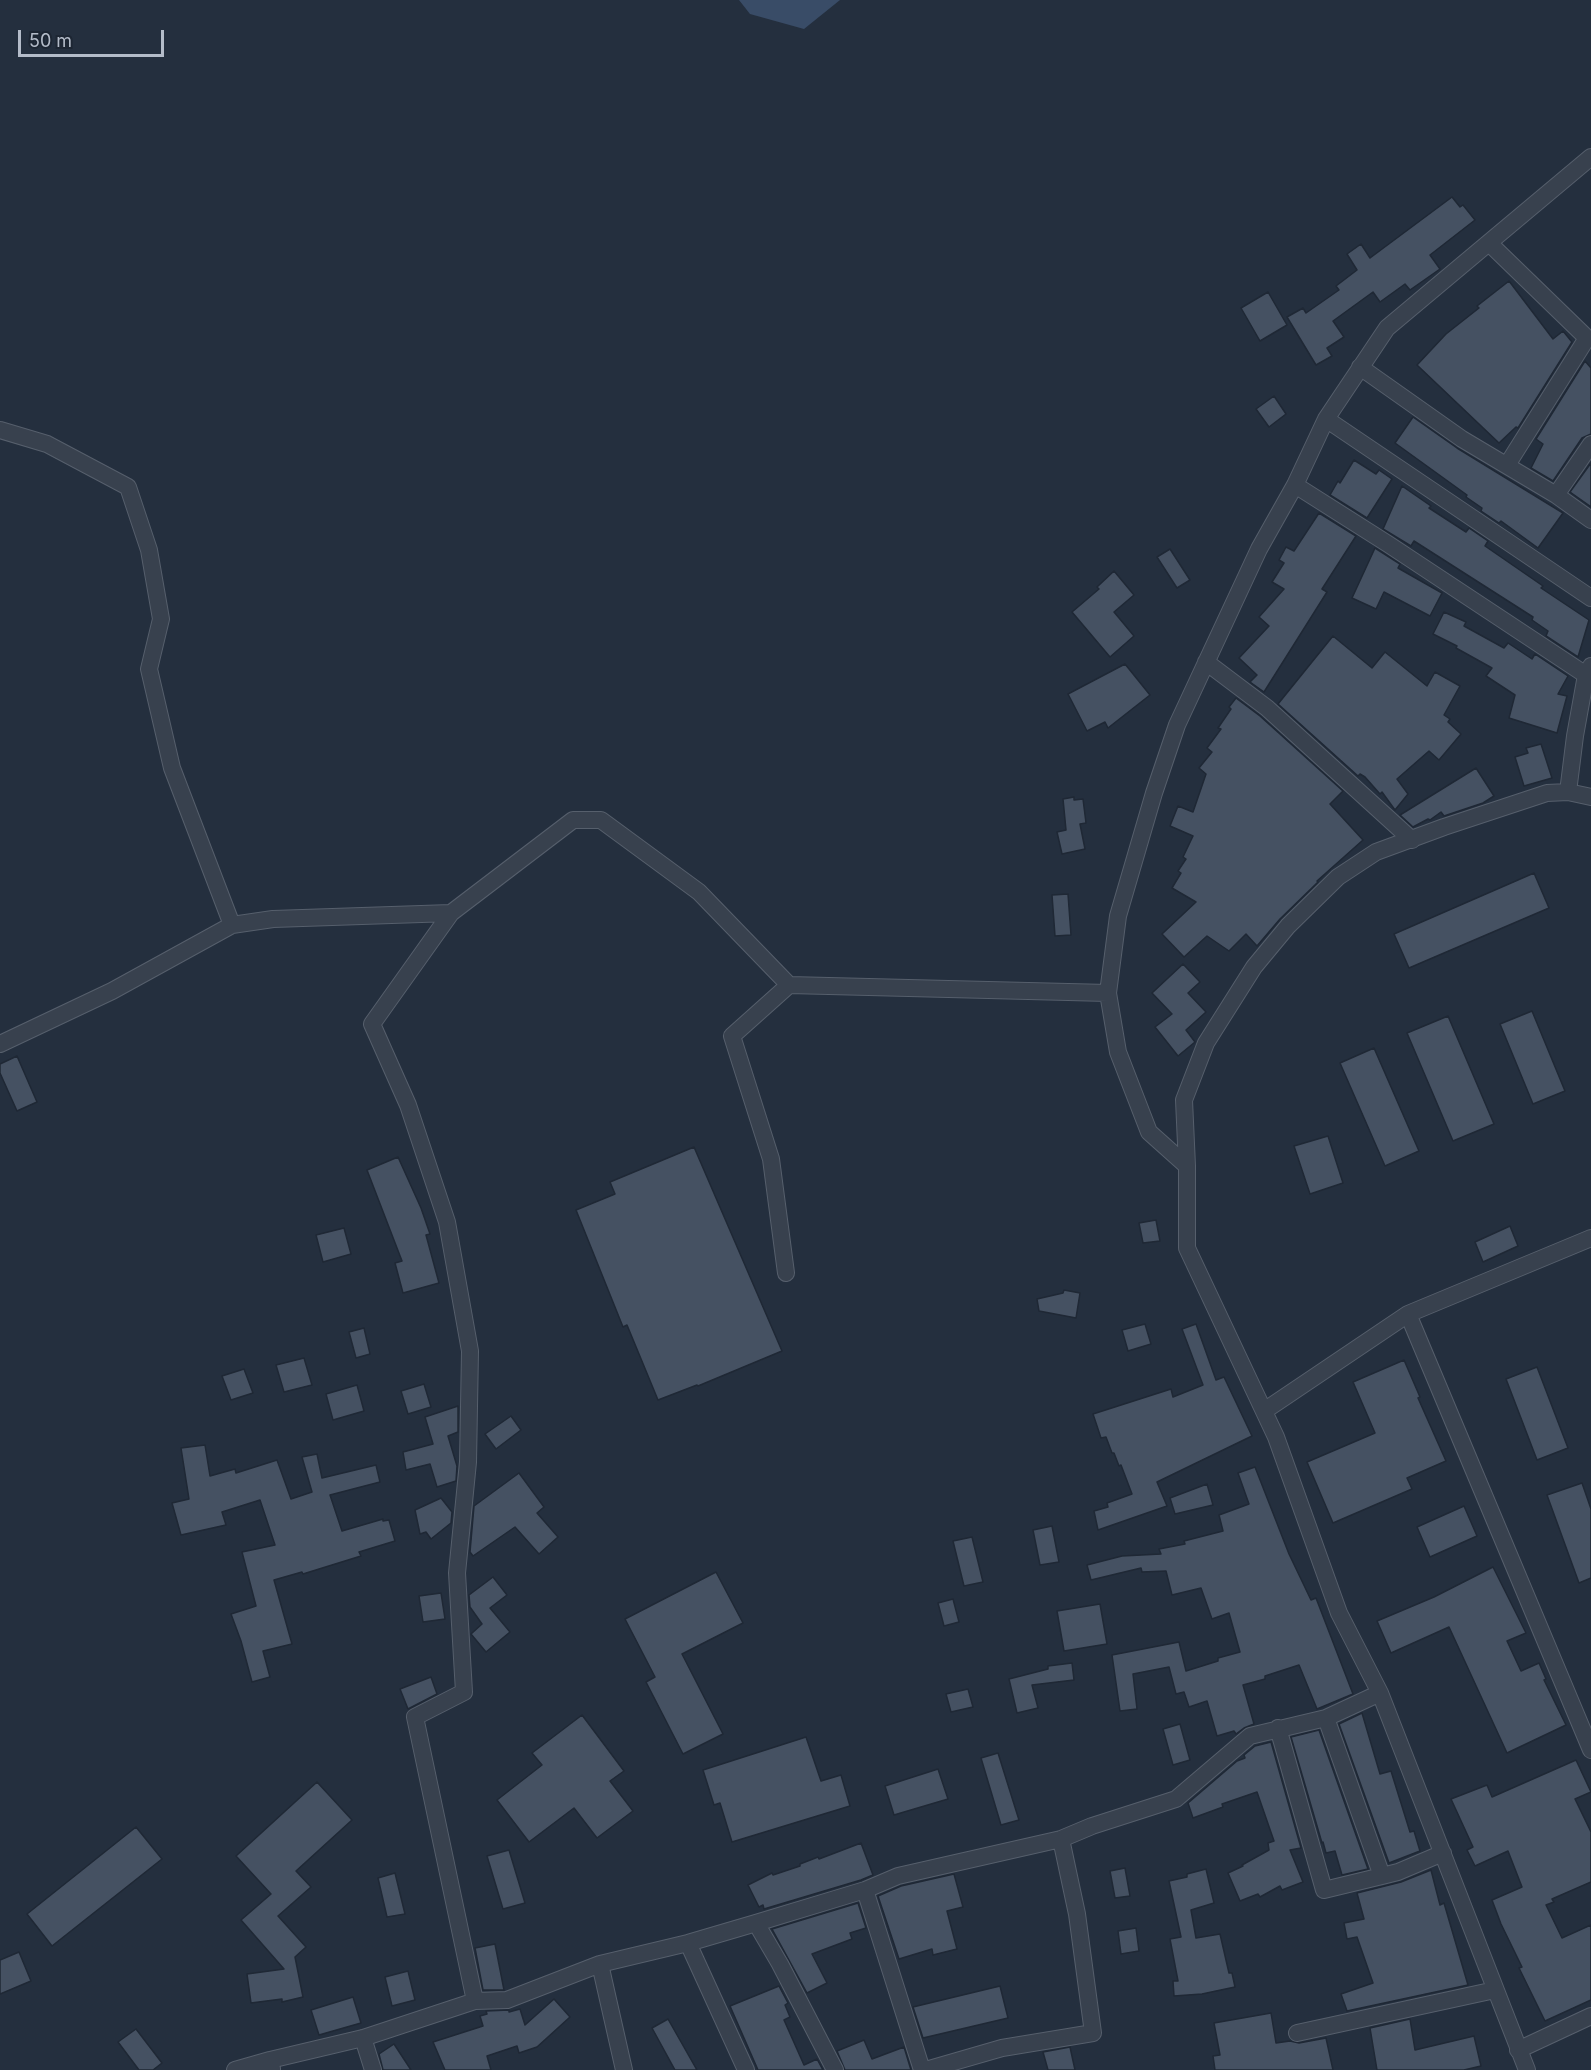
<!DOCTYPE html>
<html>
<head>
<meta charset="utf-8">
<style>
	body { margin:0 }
	#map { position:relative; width:1591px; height:2070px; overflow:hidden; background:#242f3e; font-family:Inter,sans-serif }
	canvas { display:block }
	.scale { position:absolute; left:18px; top:30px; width:146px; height:27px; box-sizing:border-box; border:3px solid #b4bcc9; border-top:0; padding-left:8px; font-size:18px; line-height:21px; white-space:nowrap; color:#b4bcc9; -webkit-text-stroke:4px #1d2633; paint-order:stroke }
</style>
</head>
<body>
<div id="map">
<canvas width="1591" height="2070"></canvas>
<div class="scale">50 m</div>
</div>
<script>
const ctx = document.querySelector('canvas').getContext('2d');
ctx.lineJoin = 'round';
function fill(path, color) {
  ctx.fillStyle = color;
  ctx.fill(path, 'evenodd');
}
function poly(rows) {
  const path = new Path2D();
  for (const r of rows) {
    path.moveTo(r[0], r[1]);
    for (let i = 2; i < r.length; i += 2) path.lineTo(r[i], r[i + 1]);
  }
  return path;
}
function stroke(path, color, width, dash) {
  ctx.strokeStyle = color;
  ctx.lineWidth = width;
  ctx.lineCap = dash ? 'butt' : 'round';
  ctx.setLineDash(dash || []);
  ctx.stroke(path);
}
fill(poly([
	[739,0,840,0,804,29,750,14]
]), '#394c67');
const building = poly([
	[1452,197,1460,207,1463,205,1475,220,1430,255,1440,269,1410,290,1405,284,1380,302,1373,292,1333,321,1344,337,1327,348,1332,356,1316,365,1287,317,1303,308,1306,313,1339,290,1336,286,1357,270,1347,254,1361,244,1370,258,1452,197],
	[1509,281,1553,339,1563,331,1572,342,1518,428,1516,427,1499,443,1417,365,1446,334,1479,308,1477,306,1509,281],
	[1268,292,1287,325,1260,341,1241,308,1268,292],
	[1585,361,1591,368,1591,434,1582,438,1553,481,1531,468,1543,444,1536,439,1585,361],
	[1274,396,1286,414,1269,427,1256,409,1274,396],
	[1413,417,1457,448,1563,513,1538,548,1501,521,1499,523,1481,511,1482,508,1466,497,1467,495,1395,443,1413,417],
	[1354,460,1376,474,1379,470,1392,479,1367,518,1330,495,1338,481,1340,483,1354,460],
	[1591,463,1591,507,1570,492,1591,463],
	[1402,486,1431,506,1429,508,1466,532,1469,528,1488,541,1485,546,1543,586,1541,588,1589,620,1578,657,1546,636,1548,631,1532,620,1533,617,1414,541,1411,546,1383,529,1402,486],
	[1319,513,1356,536,1322,589,1327,592,1264,692,1250,682,1257,675,1239,658,1269,626,1259,617,1284,589,1272,582,1284,563,1279,560,1286,547,1294,551,1319,513],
	[1375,548,1400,564,1398,568,1442,593,1430,616,1384,592,1376,609,1352,598,1375,548],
	[1170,549,1190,580,1177,588,1157,557,1170,549],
	[1114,571,1134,595,1114,612,1134,636,1110,657,1072,612,1099,589,1097,587,1114,571],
	[1444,612,1466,622,1464,626,1504,648,1508,643,1532,659,1535,654,1568,676,1558,694,1567,696,1557,733,1509,718,1515,695,1486,676,1492,668,1456,648,1457,646,1433,634,1444,612],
	[1333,636,1372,668,1385,652,1427,686,1435,672,1460,686,1444,715,1450,719,1448,722,1461,734,1439,760,1429,751,1397,779,1408,794,1395,810,1382,792,1380,794,1365,777,1360,774,1358,776,1278,704,1333,636],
	[1125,664,1150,695,1108,728,1105,722,1087,731,1068,694,1125,664],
	[1236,698,1260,716,1343,791,1330,804,1363,840,1317,881,1318,882,1280,919,1257,946,1246,934,1229,951,1207,936,1184,957,1162,934,1196,902,1172,888,1181,873,1178,871,1186,859,1183,857,1193,836,1170,826,1178,806,1193,812,1206,774,1199,768,1212,752,1207,748,1221,729,1218,728,1231,709,1229,707,1236,698],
	[1541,744,1552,778,1524,786,1515,757,1528,753,1526,748,1541,744],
	[1476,768,1494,796,1483,803,1444,816,1441,812,1430,820,1428,819,1413,827,1400,815,1476,768],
	[1074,797,1074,800,1083,799,1086,823,1080,824,1085,849,1062,854,1057,832,1066,830,1063,799,1074,797],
	[1534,873,1549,908,1409,968,1394,934,1534,873],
	[1068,894,1071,935,1055,936,1052,895,1068,894],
	[1183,964,1200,982,1188,993,1206,1012,1186,1030,1195,1042,1178,1056,1155,1027,1172,1014,1152,993,1183,964],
	[1532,1011,1565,1091,1533,1104,1500,1024,1532,1011],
	[1448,1016,1494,1124,1453,1141,1407,1033,1448,1016],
	[1374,1048,1419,1151,1385,1166,1340,1063,1374,1048],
	[17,1056,37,1102,17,1111,0,1073,0,1064,17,1056],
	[1328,1136,1343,1183,1310,1194,1294,1146,1328,1136],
	[694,1147,782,1351,698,1386,697,1385,658,1400,627,1325,623,1327,576,1210,615,1194,610,1182,694,1147],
	[398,1157,421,1208,430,1234,426,1235,439,1283,403,1293,395,1263,402,1261,367,1170,398,1157],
	[1156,1220,1160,1241,1143,1243,1139,1223,1156,1220],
	[1510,1226,1518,1246,1483,1262,1475,1242,1510,1226],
	[344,1228,351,1254,323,1262,316,1235,344,1228],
	[1064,1290,1080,1293,1076,1318,1039,1311,1037,1299,1063,1293,1064,1290],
	[1145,1324,1151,1344,1128,1351,1122,1330,1145,1324],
	[1196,1324,1216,1380,1224,1377,1252,1436,1157,1482,1167,1506,1098,1530,1094,1511,1108,1507,1107,1503,1132,1494,1121,1465,1119,1466,1114,1453,1112,1453,1106,1437,1101,1438,1093,1414,1171,1389,1173,1397,1203,1385,1182,1329,1196,1324],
	[364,1328,370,1354,356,1358,349,1332,364,1328],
	[304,1358,312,1385,284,1392,276,1365,304,1358],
	[1404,1360,1420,1397,1418,1398,1446,1461,1407,1478,1412,1489,1333,1523,1307,1462,1375,1433,1353,1382,1404,1360],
	[1537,1367,1568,1448,1537,1460,1506,1379,1537,1367],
	[244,1369,253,1393,231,1400,222,1376,244,1369],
	[424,1384,431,1407,408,1414,401,1391,424,1384],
	[357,1385,364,1411,333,1420,326,1394,357,1385],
	[458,1406,458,1432,448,1436,457,1466,456,1481,437,1487,430,1464,406,1470,403,1452,433,1444,425,1417,458,1406],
	[511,1416,521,1430,496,1449,485,1434,511,1416],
	[205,1445,210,1476,235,1469,236,1473,277,1460,291,1499,312,1492,302,1457,317,1454,322,1478,376,1465,380,1482,330,1495,342,1531,383,1519,383,1521,389,1520,395,1541,359,1552,361,1556,303,1574,302,1572,274,1580,292,1644,263,1651,270,1677,252,1682,241,1641,231,1614,256,1606,242,1552,275,1545,260,1500,222,1512,226,1525,181,1535,172,1503,189,1499,181,1448,205,1445],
	[1255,1467,1289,1554,1311,1600,1316,1598,1353,1694,1317,1709,1299,1665,1265,1676,1265,1679,1243,1685,1254,1724,1244,1728,1236,1734,1234,1731,1217,1736,1207,1701,1189,1707,1184,1692,1176,1694,1169,1667,1133,1674,1137,1709,1120,1711,1112,1655,1179,1642,1186,1671,1218,1661,1218,1658,1240,1652,1229,1613,1212,1619,1201,1588,1172,1595,1166,1571,1142,1572,1141,1568,1091,1580,1087,1565,1122,1556,1161,1554,1159,1549,1185,1544,1184,1541,1223,1531,1219,1515,1249,1504,1238,1473,1255,1467],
	[519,1473,544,1507,537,1513,558,1537,539,1554,515,1527,473,1556,470,1552,474,1506,519,1473],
	[1582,1483,1591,1509,1591,1578,1579,1583,1547,1495,1582,1483],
	[1207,1484,1213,1505,1175,1514,1170,1498,1207,1484],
	[441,1498,452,1512,451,1523,431,1539,426,1532,420,1534,415,1510,441,1498],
	[1464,1506,1477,1536,1430,1557,1417,1527,1464,1506],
	[1052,1526,1059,1562,1040,1565,1033,1530,1052,1526],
	[972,1537,983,1582,964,1586,953,1541,972,1537],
	[1493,1567,1526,1633,1507,1641,1521,1671,1539,1663,1546,1679,1544,1680,1566,1725,1507,1753,1449,1627,1391,1653,1377,1621,1434,1597,1493,1567],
	[716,1572,743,1623,682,1654,723,1734,683,1754,646,1682,655,1677,625,1619,716,1572],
	[493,1577,507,1595,490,1608,510,1632,486,1652,471,1634,482,1624,470,1607,469,1595,493,1577],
	[441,1593,445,1619,423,1622,419,1596,441,1593],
	[953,1599,959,1622,944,1626,938,1603,953,1599],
	[1100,1604,1107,1644,1064,1651,1057,1611,1100,1604],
	[1072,1663,1074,1680,1032,1685,1038,1708,1017,1713,1009,1679,1048,1669,1048,1666,1072,1663],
	[431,1677,437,1694,408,1709,400,1689,431,1677],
	[968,1689,973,1707,951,1712,946,1694,968,1689],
	[1362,1713,1380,1774,1391,1771,1410,1832,1414,1831,1420,1851,1389,1863,1339,1724,1362,1713],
	[582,1715,624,1771,610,1781,633,1811,597,1838,574,1808,529,1842,497,1800,542,1765,532,1753,582,1715],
	[1180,1724,1190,1760,1173,1765,1163,1729,1180,1724],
	[1319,1730,1368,1869,1342,1875,1335,1851,1326,1853,1323,1842,1322,1843,1291,1737,1319,1730],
	[806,1737,821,1781,841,1775,850,1806,732,1842,720,1803,714,1805,703,1770,806,1737],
	[1271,1742,1301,1848,1290,1850,1303,1882,1282,1890,1280,1886,1260,1897,1258,1894,1240,1901,1228,1873,1243,1866,1242,1865,1269,1850,1268,1843,1274,1841,1257,1792,1222,1804,1223,1807,1193,1818,1188,1803,1237,1761,1245,1758,1244,1755,1255,1746,1271,1742],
	[998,1753,1019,1820,1001,1825,981,1758,998,1753],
	[1576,1760,1591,1792,1575,1799,1591,1832,1591,1882,1552,1899,1554,1902,1546,1905,1562,1938,1591,1925,1591,2000,1545,2021,1519,1968,1522,1967,1501,1924,1492,1900,1522,1887,1508,1851,1475,1866,1467,1850,1473,1847,1451,1799,1487,1785,1492,1797,1576,1760],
	[938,1769,948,1799,894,1815,885,1786,938,1769],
	[317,1782,352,1820,296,1871,311,1887,278,1916,306,1947,295,1957,303,1997,282,2002,282,1999,251,2003,247,1974,284,1969,241,1920,271,1894,236,1856,317,1782],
	[136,1827,162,1859,52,1946,27,1914,136,1827],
	[861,1843,873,1875,861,1880,764,1909,763,1905,759,1907,748,1885,772,1873,773,1875,800,1866,800,1864,818,1857,819,1859,861,1843],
	[509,1850,525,1903,503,1909,487,1856,509,1850],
	[1125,1868,1130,1896,1115,1898,1110,1871,1125,1868],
	[1206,1869,1214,1903,1191,1910,1196,1938,1220,1934,1229,1973,1232,1973,1235,1987,1202,1994,1174,1996,1173,1981,1178,1981,1170,1939,1181,1937,1169,1881,1187,1877,1187,1874,1206,1869],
	[1431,1870,1440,1905,1444,1903,1468,1985,1347,2011,1341,1994,1373,1983,1357,1937,1347,1939,1344,1923,1364,1919,1357,1893,1401,1882,1431,1870],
	[395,1873,405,1914,387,1917,378,1878,395,1873],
	[954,1874,963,1907,947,1911,957,1949,933,1955,932,1949,899,1959,878,1896,901,1886,954,1874],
	[858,1903,866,1928,850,1933,852,1939,812,1954,827,1983,807,1993,772,1929,858,1903],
	[1136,1928,1139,1951,1121,1954,1118,1931,1136,1928],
	[495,1944,504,1990,483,1990,475,1948,495,1944],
	[19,1952,31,1981,0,1994,0,1960,19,1952],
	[408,1971,415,2000,392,2006,385,1977,408,1971],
	[779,1986,788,2003,785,2005,790,2017,784,2020,804,2065,817,2059,823,2070,758,2070,730,2006,779,1986],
	[1000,1986,1008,2018,923,2038,913,2007,1000,1986],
	[353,1997,361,2023,319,2035,311,2010,353,1997],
	[554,1999,570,2017,537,2047,519,2053,517,2046,487,2056,491,2070,445,2070,433,2042,483,2026,480,2016,487,2014,486,2011,509,2010,509,2012,520,2009,525,2025,554,1999],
	[1271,2013,1276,2043,1290,2041,1299,2043,1326,2038,1333,2070,1215,2070,1213,2056,1220,2055,1214,2023,1271,2013],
	[668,2019,697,2070,675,2070,652,2028,668,2019],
	[1410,2019,1415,2050,1474,2036,1481,2066,1464,2070,1377,2070,1370,2028,1410,2019],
	[136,2029,162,2063,153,2070,139,2070,118,2042,136,2029],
	[864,2040,872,2059,904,2047,911,2070,845,2070,837,2051,864,2040],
	[394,2044,411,2070,383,2070,379,2054,394,2044],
	[1070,2047,1075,2070,1048,2070,1043,2052,1070,2047]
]);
fill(building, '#455162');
stroke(building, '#1f2835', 1.5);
const street = poly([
	[1489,243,1587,338,1507,465],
	[1360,367,1462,439,1556,495,1591,520],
	[1326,419,1591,598],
	[0,430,47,444,128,487,149,550,161,619,149,669,172,768,232,925],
	[1295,485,1388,544,1586,675],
	[1556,495,1591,444],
	[1206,662,1267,708,1412,840],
	[1568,792,1575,736,1586,675,1591,666],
	[451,913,372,1024,408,1105,447,1222,470,1351,468,1462,457,1573,464,1692,415,1717,475,2001],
	[0,1044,112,991,232,925,273,919,451,913,573,820,601,820,699,892,789,985,1108,993],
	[1187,1166,1184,1100,1206,1043,1254,967,1288,926,1338,877,1376,852,1444,827,1547,793,1568,792,1591,797],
	[786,1273,771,1159,732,1036,789,985],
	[1408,1314,1591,1238],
	[1264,1411,1408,1314,1591,1750],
	[1326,1718,1382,1876,1398,1872,1443,1853],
	[1278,1728,1324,1890,1382,1876],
	[865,1890,922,2070],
	[756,1923,780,1964,835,2070],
	[688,1943,746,2070],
	[600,1964,624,2070],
	[1297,2033,1495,1990],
	[363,2038,373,2070],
	[1518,2050,1591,2016],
	[270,2060,363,2038,475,2001,507,2000,600,1964,688,1943,756,1923,865,1890,898,1876,1061,1839,1092,1826,1176,1799,1250,1736,1326,1718,1380,1693],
	[235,2070,270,2060,272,2069],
	[926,2070,1002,2048,1093,2033,1077,1914,1061,1839],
	[1527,2070,1380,1693,1339,1613,1276,1437,1187,1248,1187,1166,1149,1132,1118,1052,1108,993,1118,916,1154,793,1177,725,1259,549,1295,485,1326,419,1387,328,1591,157]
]);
stroke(street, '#565f6c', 18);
stroke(street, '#38414e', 16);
</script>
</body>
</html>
